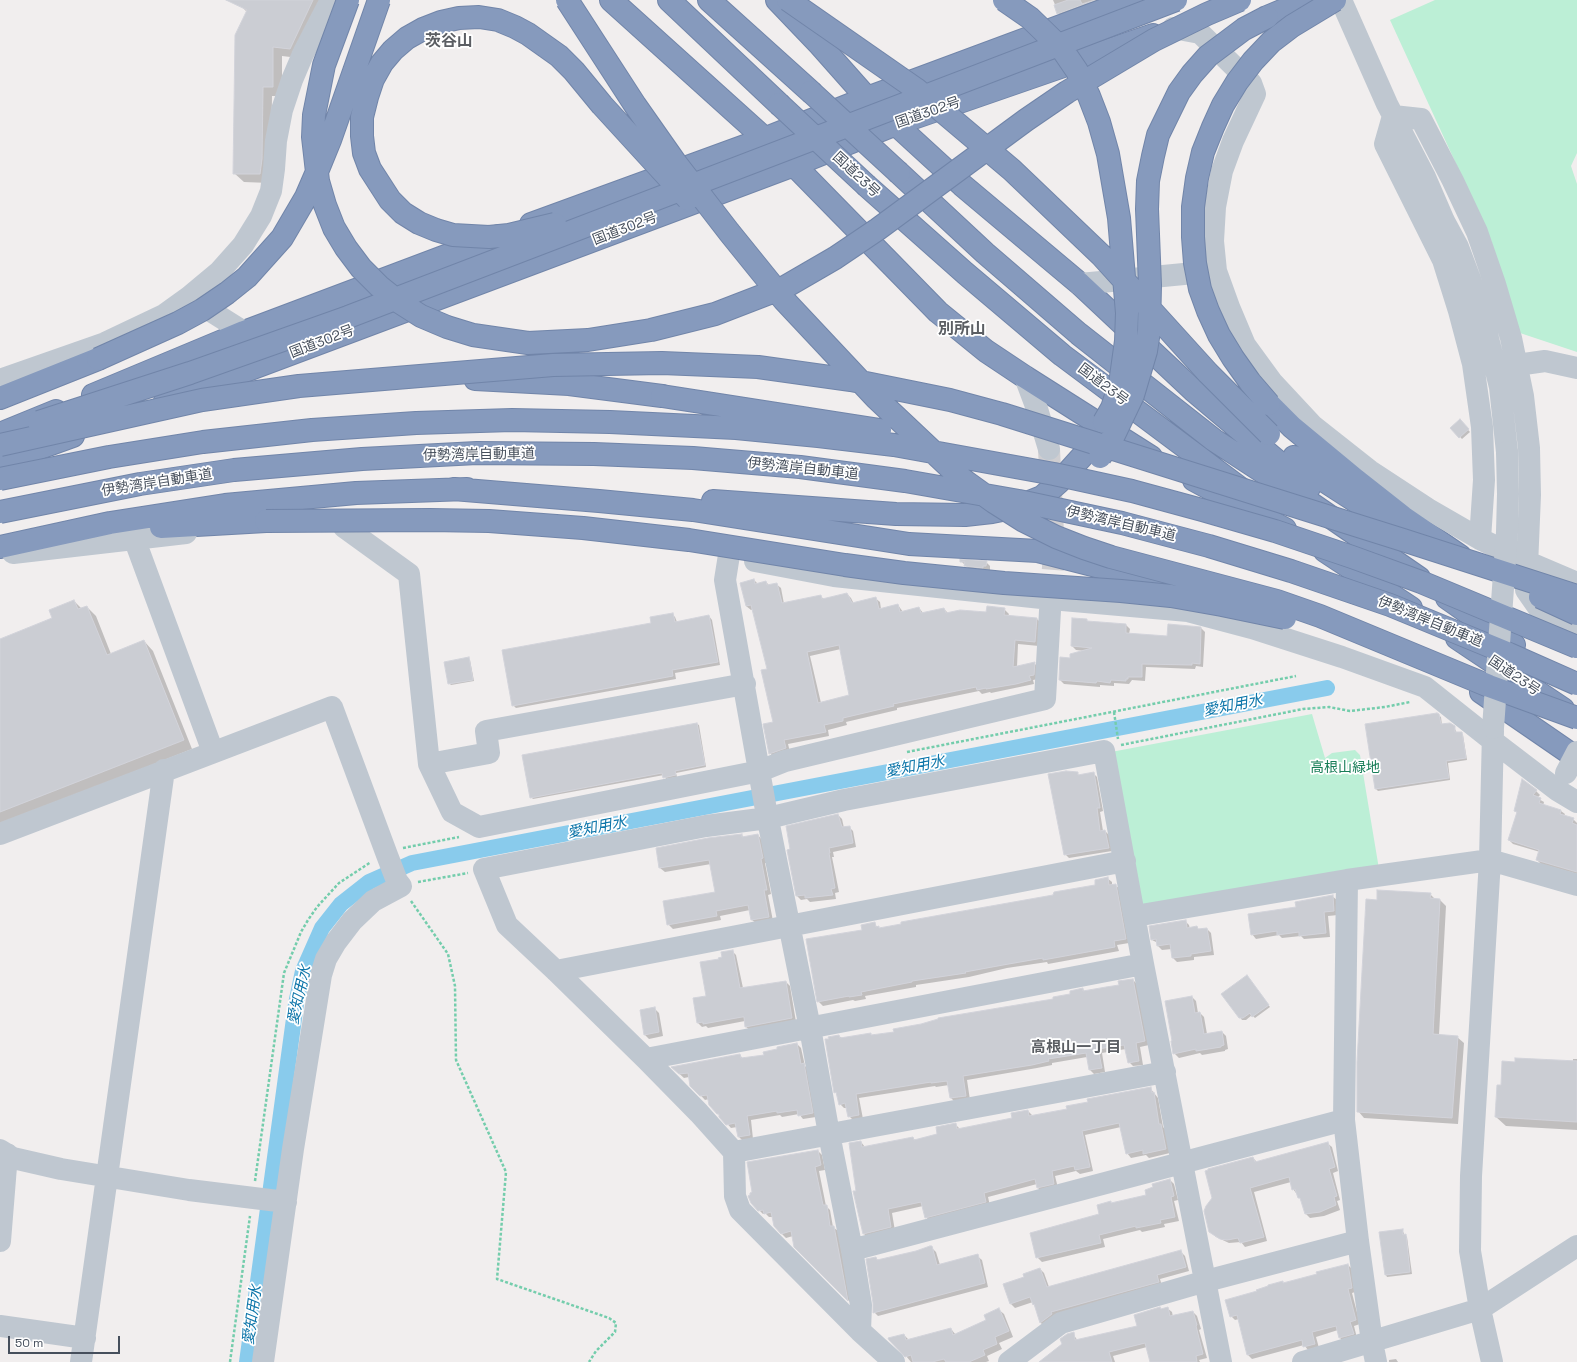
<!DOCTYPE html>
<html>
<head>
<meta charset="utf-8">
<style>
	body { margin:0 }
	#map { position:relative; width:1577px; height:1362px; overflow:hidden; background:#f1eeee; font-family:"Space Grotesk",sans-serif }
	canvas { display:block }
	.scale { position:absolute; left:8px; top:1336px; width:112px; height:18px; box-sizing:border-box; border:2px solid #464f5c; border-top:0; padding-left:5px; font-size:12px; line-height:14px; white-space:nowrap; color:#464f5c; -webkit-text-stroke:3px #fff; paint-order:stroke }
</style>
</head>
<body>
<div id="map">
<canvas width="1577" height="1362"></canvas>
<div class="scale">50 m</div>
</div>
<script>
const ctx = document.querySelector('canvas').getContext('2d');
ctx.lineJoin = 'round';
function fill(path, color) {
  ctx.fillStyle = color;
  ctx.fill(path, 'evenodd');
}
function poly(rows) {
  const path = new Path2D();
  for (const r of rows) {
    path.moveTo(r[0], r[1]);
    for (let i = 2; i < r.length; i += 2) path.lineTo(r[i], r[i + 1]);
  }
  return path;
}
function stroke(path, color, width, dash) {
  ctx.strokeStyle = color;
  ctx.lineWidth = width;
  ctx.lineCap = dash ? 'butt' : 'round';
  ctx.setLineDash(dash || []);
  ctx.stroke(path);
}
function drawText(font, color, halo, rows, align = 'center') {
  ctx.font = font + ' "Space Grotesk","Noto Sans JP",sans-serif';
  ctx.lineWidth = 3.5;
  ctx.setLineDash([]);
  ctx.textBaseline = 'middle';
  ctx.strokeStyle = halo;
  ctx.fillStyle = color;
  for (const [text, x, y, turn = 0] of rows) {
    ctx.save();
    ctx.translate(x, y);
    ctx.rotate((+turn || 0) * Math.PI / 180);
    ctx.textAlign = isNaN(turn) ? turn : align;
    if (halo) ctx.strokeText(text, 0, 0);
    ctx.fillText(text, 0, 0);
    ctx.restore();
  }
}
fill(poly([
	[1435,0,1577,0,1577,153,1571,166,1577,184,1577,352,1520,333,1491,240,1390,20],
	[1312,714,1325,758,1332,753,1355,750,1360,755,1379,869,1141,906,1111,752]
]), '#bcefd6');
fill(poly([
	[245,0,326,0,299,58,282,56,282,96,272,96,271,168,269,183,244,182,234,173,247,12,242,7],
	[1053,0,1097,0,1098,2,1060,16],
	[1460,421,1470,432,1462,439,1452,428],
	[961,561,986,562,990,566,990,570,970,570],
	[754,580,758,584,766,582,770,586,776,584,781,588,784,604,820,596,824,599,847,594,851,598,854,604,875,598,880,602,881,609,898,605,903,612,919,608,924,614,944,609,948,613,987,613,1004,609,1009,614,1008,616,1037,619,1041,623,1039,646,1018,644,1017,667,1034,663,1038,667,1038,679,1033,680,1034,684,991,693,990,692,982,694,979,691,897,708,897,710,846,722,847,725,828,730,829,736,788,744,790,752,774,758,770,753,774,723,768,670,753,609,751,610,746,606],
	[841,649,850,696,821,703,810,656],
	[74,601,82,609,87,607,96,616,111,654,144,641,153,651,192,749,0,825,0,640,53,619],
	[672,614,675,617,677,622,709,616,712,620,720,665,675,673,676,679,516,708,513,705],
	[1086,620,1089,622,1126,625,1130,629,1129,634,1168,637,1201,628,1205,632,1203,667,1196,666,1195,669,1146,667,1145,681,1132,680,1129,684,1114,683,1114,686,1100,685,1100,687,1064,684,1060,680,1071,659,1085,651,1076,650,1072,646],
	[468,659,470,660,474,681,451,685,449,683],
	[1437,714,1441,717,1442,725,1454,727,1457,733,1461,733,1463,735,1467,760,1448,763,1450,780,1378,791,1376,789],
	[697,724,699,725,706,767,676,773,677,777,666,779,664,775,533,799,531,797],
	[1077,773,1080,776,1093,773,1097,777,1103,811,1100,812,1103,831,1105,831,1109,835,1112,851,1069,858,1065,854],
	[1536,791,1540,795,1537,798,1544,802,1543,806,1561,811,1565,814,1564,816,1573,819,1577,823,1577,874,1541,864,1537,860,1540,852,1513,844,1509,840,1517,813,1515,810],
	[838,815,842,819,844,828,849,827,853,831,856,847,833,852,834,857,832,857,839,892,835,893,836,899,810,902,807,899,801,900,797,896],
	[742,835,744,838,758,835,762,840,767,863,765,863,771,894,768,895,773,921,757,924,752,920,750,910,720,916,721,920,673,929,668,924,716,893,711,864,665,872,660,868],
	[1107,878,1112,882,1112,885,1115,885,1120,889,1129,943,1117,945,1119,951,1048,964,1047,962,1007,968,969,977,916,985,916,987,865,996,866,999,855,1001,853,1000,823,1006,818,1001,863,931,874,924,880,929,1053,896,1096,886],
	[1430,894,1436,900,1440,900,1446,906,1439,1035,1457,1037,1464,1043,1458,1124,1364,1118,1358,1111],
	[1332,896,1337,900,1338,915,1328,916,1330,937,1304,939,1301,936,1282,938,1279,935,1256,939,1252,934,1297,908],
	[1185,921,1189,925,1190,929,1197,927,1199,930,1207,929,1211,933,1214,955,1194,957,1194,960,1177,962,1173,958,1172,949,1162,950,1158,946,1158,943,1152,940],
	[732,951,736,955,743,988,786,982,790,986,796,1022,751,1031,746,1027,745,1021,708,1028,706,1026,702,1027,698,1023,694,999,707,997,720,960],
	[1248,978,1270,1007,1255,1018,1252,1015,1246,1020,1242,1020,1240,1017],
	[1133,980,1137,984,1149,1045,1140,1047,1143,1065,1133,1066,1129,1062,1126,1049,1102,1053,1105,1072,1094,1074,1090,1070,1087,1057,1052,1063,1052,1065,1037,1068,967,1080,970,1100,955,1102,951,1098,949,1085,936,1087,935,1086,859,1098,863,1119,853,1120,849,1116,847,1108,844,1108,840,1104,838,1095,835,1092,839,1036,842,1038,870,1034,873,1036,895,1032,1054,999,1071,995,1083,989,1085,992,1120,985],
	[1192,997,1196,1001,1198,1013,1200,1013,1204,1017,1207,1034,1222,1032,1226,1036,1228,1049,1225,1050,1225,1051,1202,1055,1200,1053,1179,1058,1174,1053],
	[654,1008,659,1013,663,1036,649,1039,645,1035],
	[797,1044,801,1048,805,1066,807,1068,816,1117,803,1119,799,1114,782,1117,780,1115,751,1120,753,1139,743,1141,739,1137,737,1127,731,1128,709,1104,709,1099,705,1100,691,1085,689,1077,684,1078,673,1068,740,1055,743,1059,765,1055],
	[1573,1059,1577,1059,1577,1130,1506,1126,1496,1117,1516,1063,1573,1062],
	[1150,1088,1158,1098,1163,1127,1165,1129,1170,1153,1149,1158,1146,1155,1131,1158,1127,1153,1121,1127,1085,1135,1093,1171,1080,1174,1076,1171,1055,1176,1058,1188,1042,1192,1038,1188,1037,1184,988,1197,990,1206,930,1222,926,1217,923,1206,892,1213,895,1231,868,1238,864,1234,857,1191,861,1142,865,1147,913,1138,915,1140,938,1134,956,1125,960,1129,1013,1119,1028,1111,1033,1116,1068,1110],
	[1327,1143,1332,1147,1338,1171,1333,1173,1340,1200,1337,1201,1340,1210,1324,1216,1310,1218,1306,1214,1302,1201,1293,1189,1291,1182,1254,1192,1267,1241,1245,1247,1241,1242,1229,1243,1216,1237,1211,1232,1253,1158,1257,1162],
	[818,1151,822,1155,825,1170,819,1171,826,1206,830,1210,833,1227,838,1231,851,1303,795,1247,793,1236,786,1238,774,1226,773,1217,769,1217,766,1214,763,1214,752,1203],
	[1170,1180,1174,1184,1178,1200,1174,1201,1179,1221,1164,1224,1165,1227,1142,1232,1140,1230,1103,1239,1105,1247,1042,1262,1037,1257,1101,1215,1112,1204,1147,1196],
	[1402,1230,1405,1235,1407,1237,1412,1274,1387,1277,1386,1275],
	[931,1247,936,1252,940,1265,977,1256,982,1260,988,1287,878,1316,874,1312,876,1258,879,1261],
	[1181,1252,1185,1256,1189,1271,1160,1279,1162,1286,1044,1327,1041,1323,1036,1306,1033,1302,1015,1308,1011,1304,1025,1277,1040,1269,1044,1273,1049,1287],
	[1348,1265,1352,1269,1355,1292,1352,1293,1360,1324,1354,1326,1357,1338,1344,1342,1340,1338,1338,1330,1316,1337,1319,1348,1308,1350,1304,1345,1252,1359,1248,1355,1239,1319,1235,1320,1231,1316,1258,1292,1282,1282,1284,1284],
	[1167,1308,1172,1312,1173,1317,1193,1312,1197,1316,1201,1329,1199,1330,1207,1358,1199,1360,1200,1362,1151,1362,1147,1347,1113,1356,1115,1362,1040,1362,1063,1344,1073,1334,1078,1341,1139,1326,1161,1310],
	[998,1309,1004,1314,1013,1337,999,1343,1002,1349,987,1356,989,1361,986,1362,911,1362,906,1356,904,1335,909,1340,951,1329,956,1335,987,1320],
	[1396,1359,1398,1362,1389,1362,1389,1360]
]), '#0003');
stroke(poly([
	[247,1362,296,1004,303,971,322,928,341,904,369,882,412,863,1327,688]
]), '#89cbec', 16);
const building = poly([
	[226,0,313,0,290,49,273,47,273,87,263,87,262,159,260,174,233,174,235,35,247,10,226,0],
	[1068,0,1080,0,1082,4,1095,0,1057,14,1054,5,1068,0],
	[1460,419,1469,429,1459,438,1450,428,1460,419],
	[960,559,987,561,986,566,983,566,983,568,964,566,965,562,960,562,960,559],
	[754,579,755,584,766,581,767,585,777,583,782,603,821,595,822,599,847,593,852,603,876,597,879,609,898,604,900,612,919,607,921,613,944,608,946,613,960,610,986,612,987,606,1005,608,1004,615,1037,618,1035,642,1015,640,1013,667,1035,662,1034,675,1029,676,1031,680,1016,684,986,689,986,688,977,690,976,687,893,704,894,706,843,718,843,721,824,725,826,732,784,740,786,748,769,754,763,724,773,722,761,670,767,669,751,605,746,606,740,583,754,579],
	[839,645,849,695,818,703,807,652,839,645],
	[74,600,78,609,87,606,107,655,144,640,184,740,0,812,0,639,52,618,49,610,74,600],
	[673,613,675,622,709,615,718,662,672,670,673,676,512,706,502,650,651,623,650,617,673,613],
	[1072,618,1087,619,1087,621,1126,624,1126,633,1167,636,1168,624,1201,627,1200,664,1192,663,1192,665,1142,664,1142,677,1128,677,1128,679,1126,679,1126,681,1111,680,1110,683,1097,681,1096,683,1059,680,1060,657,1070,658,1070,654,1092,648,1071,646,1072,618],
	[469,657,473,680,448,684,444,662,469,657],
	[1437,713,1439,714,1441,724,1450,723,1455,726,1455,732,1462,732,1466,758,1446,761,1449,778,1375,789,1365,724,1437,713],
	[697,723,705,765,675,771,676,775,663,778,662,773,530,798,522,755,697,723],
	[1066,771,1078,772,1078,775,1094,772,1100,808,1097,808,1100,831,1105,830,1109,848,1064,855,1048,774,1066,771],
	[1522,779,1537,790,1533,795,1541,798,1539,803,1561,810,1560,814,1574,818,1572,823,1577,825,1577,872,1536,860,1539,850,1508,840,1517,812,1514,811,1522,779],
	[838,814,842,827,850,826,853,843,829,848,830,853,829,853,835,888,831,889,833,895,805,898,805,895,796,896,787,850,790,849,786,826,838,814],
	[742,834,742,837,758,834,763,858,761,859,767,890,764,890,769,917,751,920,748,905,716,911,717,916,667,925,663,901,715,892,709,860,659,868,656,848,708,838,742,834],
	[1108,877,1109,885,1116,884,1126,939,1114,941,1115,947,1043,960,1043,958,1003,965,965,972,966,973,912,981,912,982,861,992,862,995,849,997,849,996,817,1002,806,939,862,930,861,925,875,922,876,927,879,926,879,928,901,924,901,922,1053,895,1054,892,1095,885,1095,880,1108,877],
	[1377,890,1431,893,1430,898,1440,899,1433,1034,1458,1036,1452,1118,1357,1112,1357,1062,1366,899,1377,900,1377,890],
	[1333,895,1334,911,1324,912,1326,933,1299,936,1299,932,1277,935,1277,931,1251,935,1248,914,1296,907,1295,902,1333,895],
	[1186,920,1187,928,1197,926,1198,929,1207,928,1211,951,1191,954,1191,956,1172,958,1170,944,1157,946,1156,939,1151,940,1149,926,1186,920],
	[733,950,740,988,786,981,792,1018,745,1027,744,1017,742,1017,703,1024,703,1022,697,1023,693,998,706,996,700,962,719,959,718,958,722,957,721,952,733,950],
	[1247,975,1269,1005,1252,1017,1250,1013,1243,1018,1239,1018,1221,994,1247,975],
	[1133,979,1145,1041,1136,1043,1139,1061,1128,1063,1124,1045,1098,1049,1102,1068,1089,1070,1086,1053,1048,1059,1049,1061,1032,1065,963,1076,966,1096,950,1098,947,1081,931,1083,931,1082,856,1094,859,1115,848,1117,845,1103,839,1105,836,1092,834,1093,825,1039,829,1039,828,1037,839,1035,840,1038,871,1033,871,1035,894,1032,893,1029,921,1024,938,1019,938,1018,1053,999,1053,997,1070,994,1070,991,1083,988,1083,991,1106,987,1119,985,1118,981,1133,979],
	[1192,996,1195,1013,1200,1012,1204,1034,1222,1031,1224,1045,1221,1046,1221,1047,1196,1051,1196,1049,1173,1054,1171,1041,1172,1041,1165,1001,1192,996],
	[655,1007,659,1032,644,1035,640,1010,655,1007],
	[797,1043,801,1064,804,1063,813,1113,798,1116,797,1110,777,1113,777,1111,747,1116,750,1135,738,1137,735,1123,726,1125,719,1117,719,1114,717,1114,709,1105,707,1095,700,1096,690,1086,688,1073,679,1074,671,1067,740,1054,741,1058,764,1055,763,1052,777,1049,777,1047,797,1043],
	[1515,1058,1577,1061,1577,1122,1495,1117,1497,1085,1501,1085,1502,1061,1515,1062,1515,1058],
	[1151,1087,1152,1093,1154,1092,1159,1124,1161,1124,1166,1149,1143,1154,1143,1150,1126,1154,1119,1123,1082,1131,1090,1167,1075,1170,1074,1166,1052,1171,1054,1184,1037,1188,1035,1179,984,1193,986,1202,925,1218,921,1202,888,1209,891,1227,863,1234,853,1191,856,1191,849,1143,861,1141,862,1147,913,1137,914,1140,937,1134,936,1127,956,1123,957,1129,1012,1118,1011,1113,1028,1110,1029,1116,1067,1109,1066,1106,1088,1102,1087,1099,1151,1087],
	[1328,1142,1335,1167,1329,1169,1337,1196,1334,1197,1336,1205,1320,1212,1305,1214,1300,1198,1298,1198,1295,1189,1292,1190,1289,1177,1250,1188,1264,1237,1240,1243,1238,1238,1227,1240,1220,1239,1209,1232,1204,1211,1206,1206,1212,1198,1205,1171,1208,1170,1208,1169,1253,1157,1255,1162,1328,1142],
	[818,1150,821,1165,815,1167,823,1205,827,1205,830,1226,834,1226,848,1301,794,1247,791,1231,781,1234,774,1226,771,1212,764,1214,763,1210,758,1211,751,1203,748,1196,750,1195,750,1193,752,1192,747,1162,818,1150],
	[1170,1179,1174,1196,1171,1197,1175,1217,1160,1220,1161,1223,1136,1228,1136,1226,1099,1235,1101,1243,1036,1258,1030,1233,1099,1214,1097,1205,1111,1201,1111,1203,1146,1195,1145,1190,1153,1187,1152,1184,1170,1179],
	[1403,1229,1403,1235,1406,1234,1410,1272,1385,1275,1379,1232,1403,1229],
	[930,1246,932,1246,937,1265,978,1254,985,1283,873,1313,873,1303,866,1259,876,1257,877,1260,916,1251,930,1246],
	[1181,1250,1186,1267,1157,1275,1159,1282,1051,1312,1052,1314,1040,1323,1034,1304,1033,1305,1030,1297,1010,1304,1003,1284,1024,1277,1023,1274,1040,1268,1047,1287,1181,1250],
	[1348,1264,1352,1288,1348,1289,1356,1320,1350,1322,1354,1334,1339,1338,1336,1326,1312,1332,1315,1344,1303,1347,1302,1340,1247,1355,1237,1315,1230,1317,1225,1300,1257,1291,1256,1290,1268,1286,1268,1285,1272,1284,1283,1281,1283,1283,1317,1274,1316,1272,1348,1264],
	[1160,1307,1161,1309,1168,1307,1170,1316,1193,1311,1197,1325,1196,1326,1203,1354,1196,1356,1197,1362,1150,1362,1145,1343,1109,1352,1112,1362,1039,1362,1062,1344,1060,1339,1067,1334,1074,1332,1075,1340,1137,1326,1134,1315,1160,1307],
	[999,1308,1009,1331,995,1337,997,1344,983,1350,985,1355,969,1362,946,1362,944,1359,932,1362,913,1362,911,1355,905,1357,889,1340,888,1338,904,1334,906,1340,951,1328,953,1335,986,1320,984,1315,999,1308]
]);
fill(building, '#cbcdd3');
stroke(building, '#d2d3da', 1);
stroke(poly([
	[1049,449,1054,554,1051,593]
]), '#cfced1', 22, [22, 11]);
const highway = poly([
	[611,0,794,165,938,312,986,351,1025,377,1151,457],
	[669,0,779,104],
	[709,0,811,92],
	[777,0,820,45,867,98,962,185,1080,284,1193,390,1309,488],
	[1267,17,1308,0],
	[899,173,985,253,1079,334,1214,440,1306,500,1419,578],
	[867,186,965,273,1062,355,1240,488],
	[531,224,764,139,867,98,1131,0],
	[475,379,569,384,662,396],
	[93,395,244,332,499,236],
	[0,398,98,359],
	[165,401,794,165,896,124,1153,35],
	[1269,404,1292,427,1356,480,1403,517,1460,556],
	[0,434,56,411],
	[1294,457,1326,482,1357,502,1388,520],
	[0,468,26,453,73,436],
	[1194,480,1285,529],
	[453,489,599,501,693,510,909,544,1038,551,1132,575,1177,583],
	[713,501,896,514,965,515,992,512,1017,507,1042,497,1059,482,1087,451],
	[161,527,266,521],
	[0,547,110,523,225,505,356,493,467,489],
	[1325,551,1411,608],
	[1447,598,1514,645],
	[1457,638,1563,709],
	[1481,692,1577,758]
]);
stroke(highway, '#7185a9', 24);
stroke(poly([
	[1114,712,1118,739],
	[1121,745,1303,709,1329,707,1350,711,1385,707,1410,702],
	[907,752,1296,676],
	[403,848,459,837],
	[418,882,468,873],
	[411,901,448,954,455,986,456,1060,506,1172,497,1279,609,1318,616,1323,615,1332,596,1351,589,1362],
	[255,1181,284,973,301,932,308,920,317,907,339,883,371,862],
	[230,1362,250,1216]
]), '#74cdac', 2.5, [3, 2]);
stroke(poly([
	[1341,0,1387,104,1425,177,1444,221,1458,247,1470,279,1481,310,1500,387,1507,452],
	[1173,28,1200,33,1251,83,1255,94,1233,141,1222,171,1215,207,1213,241,1216,271,1229,307,1245,345,1272,382,1313,426,1370,471,1428,509,1480,539,1528,562,1577,583],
	[1080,284,1215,271],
	[190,298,244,332],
	[1517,365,1545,361,1577,368],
	[1025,377,1037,409,1049,449],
	[0,380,105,343,164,315,189,297,219,272,243,245,261,216,271,191,274,169,276,141,282,110,292,80,303,54,331,0],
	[344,527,409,574,429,764,452,812,479,827,760,771,785,761,1045,699,1051,593],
	[134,538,213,752],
	[1480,539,1484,480,1482,427,1473,364,1459,311,1443,260,1385,144,1393,116,1421,119,1453,181,1477,232,1495,284,1511,338,1523,396,1529,448,1530,495,1526,590,1549,623,1577,636],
	[13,553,186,533],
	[729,555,725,580,766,810,810,1028,829,1134,852,1250,861,1305,860,1331],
	[755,561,834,576,1051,599,1188,611,1252,628,1342,657,1425,687,1493,741,1557,790,1577,802],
	[429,764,489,753,486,731,745,684],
	[0,834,332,707,387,855,397,881,401,886,373,901,352,921,336,942,326,959,321,975,293,1149,263,1362],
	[1347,880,1344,1120,1358,1241,1372,1342,1376,1362],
	[1135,916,1347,880,1490,860,1577,885],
	[556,971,1125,861],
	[646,1059,1143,964],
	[0,1150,13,1158,61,1169,189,1190,286,1202],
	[734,1152,1165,1072],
	[0,1241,7,1154],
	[852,1250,1344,1120],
	[0,1326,85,1338],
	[81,1362,164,770],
	[894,1362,860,1331,740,1210,735,1196,734,1152,699,1113,646,1059,556,971,507,925,484,869,706,826,768,818,844,800,1104,751,1143,964,1221,1362],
	[1009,1362,1061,1323,1206,1281,1358,1241],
	[1303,1362,1480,1309,1577,1246],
	[1492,1362,1480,1309,1470,1251,1471,1176,1490,860,1493,731]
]), '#bfc7d0', 22);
stroke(highway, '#869abd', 22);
const highwayBridge = poly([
	[348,0,324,65,314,115,313,137,318,181,325,205,334,228,346,248,361,268,379,286,399,302,421,316,447,327,473,335,528,343,588,340,651,330,715,314,785,287,835,258,878,229,1026,120,1067,92,1154,40,1207,14,1240,0],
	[567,0,635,105,675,162,729,232,784,300,876,398,962,479,994,502,1024,521,1056,537,1084,548,1111,557,1277,601,1320,616,1489,686,1577,718],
	[788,0,916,89,1012,170,1101,255,1208,373,1269,434],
	[1004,0,1030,18,1062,49,1077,71,1089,96,1099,122,1108,154,1119,218,1127,313,1126,341,1120,384,1112,408,1104,422],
	[811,92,899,173],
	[779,104,867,186],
	[555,224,509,235,489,237,453,235,436,230,419,223,403,213,390,200,370,169,364,153,362,136,362,117,367,97,373,79,382,63,393,50,407,38,423,29,441,22,459,18,479,17,498,20,515,27,528,34,559,56,574,71,602,105,688,199],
	[98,359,178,323,202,310,227,293,247,277,282,238,306,197,319,167,330,140,379,0],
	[662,396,880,430],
	[1269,404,1250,382,1233,358,1219,335,1208,311,1200,289,1195,263,1193,237,1193,207,1197,178,1203,152,1213,127,1223,105,1237,82,1253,61,1271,42,1292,26,1335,0],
	[39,422,190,373,348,317,1176,0],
	[0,445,202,400,299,386,553,365,662,363,758,367,851,380,950,400,1002,414,1403,540,1577,596],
	[1100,457,1113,437,1133,395,1146,351,1149,331,1150,285,1147,209,1148,181,1153,156,1158,135,1179,92,1192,74,1208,56,1244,29,1267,17],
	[0,479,109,457,203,442,312,430,416,423,512,420,610,422,736,428,818,436,894,445,1054,474,1132,491,1202,510,1275,531,1352,557,1421,582,1577,647],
	[0,512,140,484,234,470,362,459,477,453,594,454,693,458,800,467,905,481,1019,501,1122,523,1209,546,1291,571,1390,605,1509,654,1577,684],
	[266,521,430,520,489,521,583,528,689,540,845,565,904,573,1004,583,1121,591,1171,596,1222,605,1285,618],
	[1540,597,1577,614]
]);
stroke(highwayBridge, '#7185a9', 24, []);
stroke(poly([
	[1493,728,1507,532,1508,494,1507,452],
	[1566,773,1577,752]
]), '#bfc7d0', 22);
stroke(highwayBridge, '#869abd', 22);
drawText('14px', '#464f5c', '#fff', [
	["国道302号",928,113,-19],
	["国道23号",856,175,43],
	["国道302号",625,229,-21],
	["国道302号",322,342,-21],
	["国道23号",1103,385,37],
	["伊勢湾岸自動車道",479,455,-1],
	["伊勢湾岸自動車道",803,469,6],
	["伊勢湾岸自動車道",157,483,-9],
	["伊勢湾岸自動車道",1121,524,13],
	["伊勢湾岸自動車道",1430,622,22],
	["国道23号",1514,676,34]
]);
drawText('14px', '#177d57', '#fff', [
	["高根山緑地",1345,768]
]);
drawText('italic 15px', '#0c75a9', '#fff', [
	["愛知用水",1233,706,-11],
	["愛知用水",915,767,-11],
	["愛知用水",597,828,-11],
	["愛知用水",300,995,-77],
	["愛知用水",253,1315,-82]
]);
drawText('bold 15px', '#5b5e63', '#fff', [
	["高根山一丁目",1076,1048]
]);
drawText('bold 16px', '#5b5e63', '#fff', [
	["茨谷山",449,42],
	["別所山",962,330]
]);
</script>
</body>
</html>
